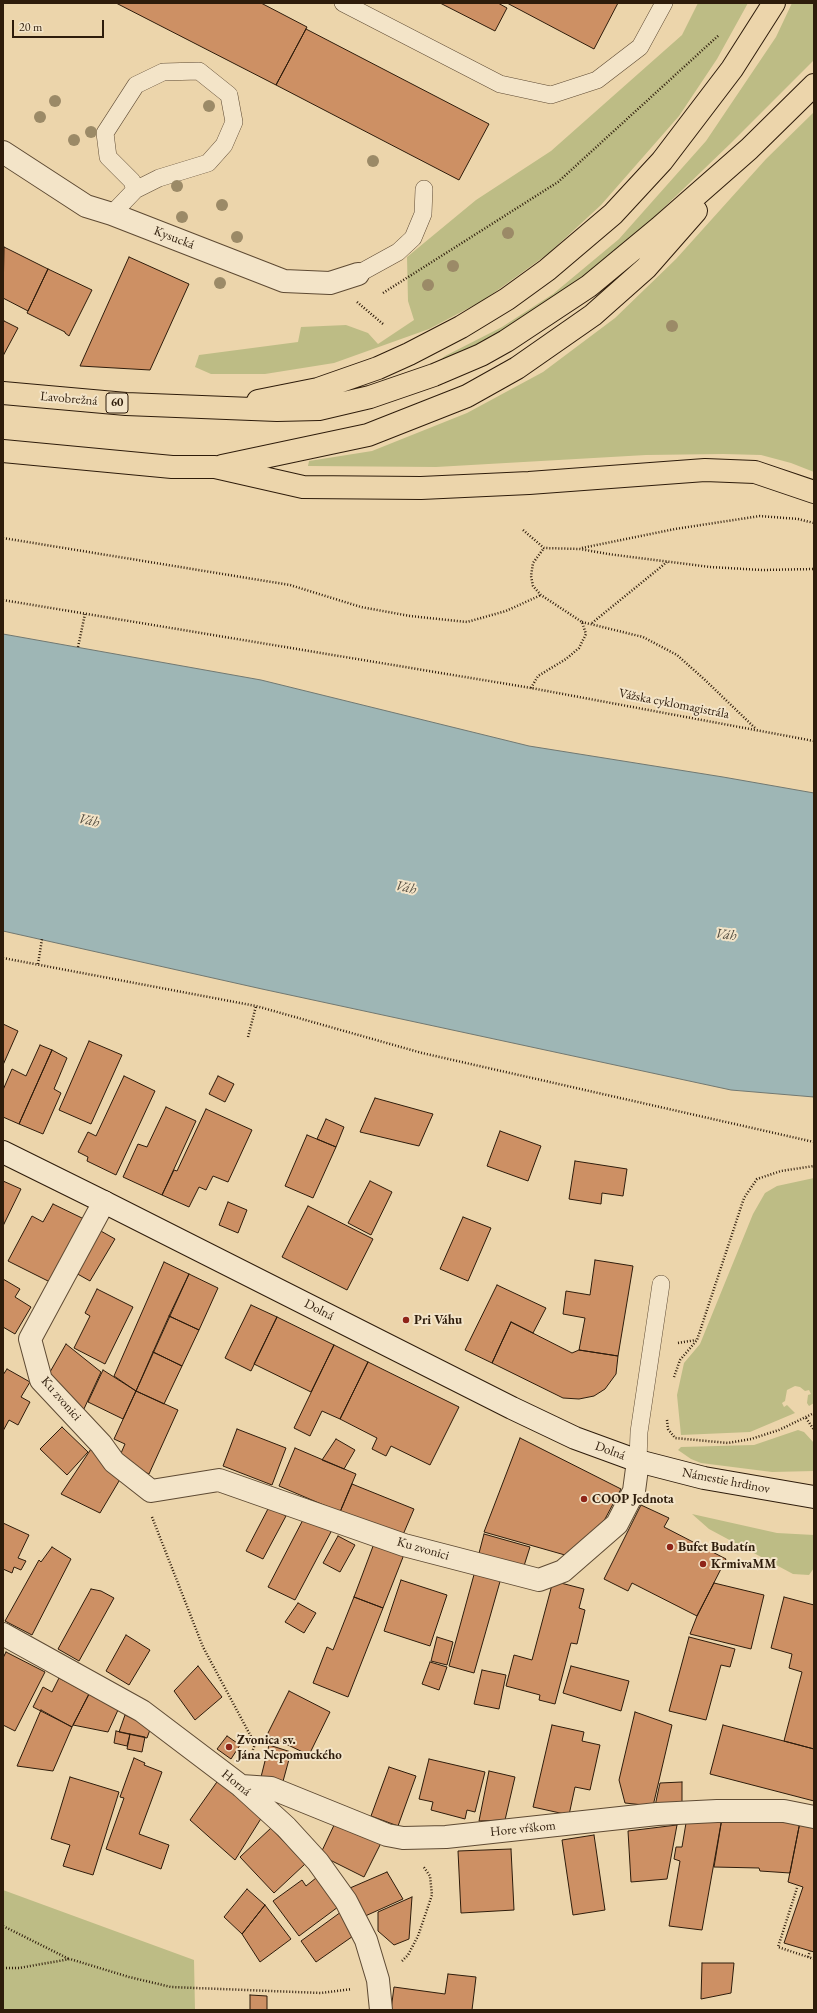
<!DOCTYPE html>
<html>
<head>
<meta charset="utf-8">
<style>
	body { margin:0 }
	#map { position:relative; width:817px; height:2013px; overflow:hidden; background:#ecd5ab; font-family:"EB Garamond",serif }
	canvas { display:block }
	.frame { position:absolute; inset:0; border:4px solid #2e1c0b; pointer-events:none }
	.scale { position:absolute; left:12px; top:20px; width:92px; height:18px; box-sizing:border-box; border:2px solid #2e1c0b; border-top:0; padding-left:5px; font-size:12px; line-height:14px; white-space:nowrap; color:#2e1c0b; -webkit-text-stroke:3px #f3e4c8; paint-order:stroke }
</style>
</head>
<body>
<div id="map">
<canvas width="817" height="2013"></canvas>
<div class="frame"></div>
<div class="scale">20 m</div>
</div>
<script>
const ctx = document.querySelector('canvas').getContext('2d');
ctx.lineJoin = 'round';
function fill(path, color) {
  ctx.fillStyle = color;
  ctx.fill(path, 'evenodd');
}
function poly(rows) {
  const path = new Path2D();
  for (const r of rows) {
    path.moveTo(r[0], r[1]);
    for (let i = 2; i < r.length; i += 2) path.lineTo(r[i], r[i + 1]);
  }
  return path;
}
function stroke(path, color, width, dash) {
  ctx.strokeStyle = color;
  ctx.lineWidth = width;
  ctx.lineCap = dash ? 'butt' : 'round';
  ctx.setLineDash(dash || []);
  ctx.stroke(path);
}
function drawText(font, color, halo, rows, align = 'center') {
  ctx.font = font + ' "EB Garamond",serif';
  ctx.lineWidth = 4;
  ctx.setLineDash([]);
  ctx.textBaseline = 'middle';
  ctx.strokeStyle = halo;
  ctx.fillStyle = color;
  for (const [text, x, y, turn = 0] of rows) {
    ctx.save();
    ctx.translate(x, y);
    ctx.rotate((+turn || 0) * Math.PI / 180);
    ctx.textAlign = isNaN(turn) ? turn : align;
    if (halo) ctx.strokeText(text, 0, 0);
    ctx.fillText(text, 0, 0);
    ctx.restore();
  }
}
fill(poly([
	[698,3,748,3,717,59,679,116,601,205,549,253,484,300,429,329,334,363,265,374,211,374,195,367,199,355,298,342,301,327,346,325,368,333,378,344,414,320,408,301,407,257,476,200,551,151,682,35],
	[792,3,814,3,814,60,730,144,624,246,556,300,501,335,432,366,445,356,502,327,553,294,619,239,706,141,776,37],
	[814,112,814,472,791,463,761,455,723,454,646,455,436,467,308,466,309,461,372,451,467,413,543,372,615,318,676,259,766,159],
	[814,1178,814,1403,809,1406,807,1403,808,1395,811,1394,809,1390,805,1391,800,1387,795,1386,787,1390,785,1401,782,1403,784,1407,787,1405,795,1413,750,1432,681,1435,677,1395,684,1363,700,1344,753,1214,765,1193,777,1186],
	[798,1430,804,1432,814,1443,814,1471,772,1472,701,1463,691,1459,678,1450,681,1447,754,1445],
	[692,1514,777,1533,814,1535,814,1568,809,1575,793,1574,709,1529],
	[3,1890,194,1960,195,2010,3,2010]
]), '#bdbc85');
const water = poly([
	[3,634,261,680,529,746,723,777,814,793,814,1097,731,1090,262,989,3,931,3,634]
]);
fill(water, '#9eb6b5');
stroke(water, '#717871', 1);
const building = poly([
	[116,3,261,3,307,27,276,85,116,3],
	[440,3,498,3,507,8,495,31,440,3],
	[507,3,618,3,594,49,507,3],
	[306,29,489,124,459,180,276,85,306,29],
	[4,247,48,269,28,311,3,298,4,247],
	[129,257,189,284,150,370,80,366,129,257],
	[48,269,92,290,69,336,65,333,65,332,27,313,48,269],
	[4,321,18,328,3,356,3,322,4,321],
	[3,1024,18,1031,3,1065,3,1024],
	[89,1041,122,1055,91,1124,59,1110,89,1041],
	[40,1045,52,1050,19,1124,3,1117,3,1090,12,1069,26,1076,40,1045],
	[52,1050,67,1058,54,1089,61,1093,43,1134,19,1124,52,1050],
	[124,1076,155,1091,116,1175,87,1161,88,1157,78,1152,88,1132,96,1136,124,1076],
	[218,1076,234,1084,225,1102,209,1094,218,1076],
	[375,1098,433,1114,419,1146,360,1132,375,1098],
	[166,1107,196,1121,162,1195,123,1177,138,1144,147,1147,166,1107],
	[206,1109,252,1130,228,1182,213,1176,206,1190,199,1187,189,1207,162,1195,174,1170,177,1171,206,1109],
	[326,1119,344,1127,336,1147,317,1139,326,1119],
	[500,1131,541,1146,528,1181,487,1166,500,1131],
	[307,1135,336,1147,313,1198,285,1186,307,1135],
	[575,1161,627,1169,623,1196,602,1193,601,1204,569,1199,575,1161],
	[3,1181,21,1189,3,1226,3,1181],
	[370,1181,392,1192,371,1235,348,1223,370,1181],
	[228,1202,247,1210,238,1233,219,1225,228,1202],
	[53,1204,84,1219,52,1283,8,1261,32,1216,43,1222,53,1204],
	[308,1206,373,1239,347,1290,282,1257,308,1206],
	[463,1217,491,1228,468,1281,440,1269,463,1217],
	[99,1230,115,1239,90,1281,74,1272,99,1230],
	[595,1260,633,1266,618,1356,579,1350,585,1318,563,1314,566,1291,590,1295,595,1260],
	[164,1262,189,1274,136,1391,114,1376,164,1262],
	[189,1274,218,1288,199,1330,169,1316,189,1274],
	[3,1279,20,1289,15,1297,31,1307,15,1334,3,1327,3,1279],
	[497,1285,546,1308,533,1333,511,1322,492,1363,465,1350,497,1285],
	[97,1289,133,1307,105,1364,74,1348,90,1316,85,1313,97,1289],
	[251,1305,277,1317,251,1371,225,1358,251,1305],
	[169,1316,199,1330,182,1366,153,1352,169,1316],
	[277,1317,334,1345,311,1392,254,1364,277,1317],
	[511,1322,572,1353,579,1350,618,1356,616,1374,605,1389,594,1396,579,1399,563,1398,492,1363,511,1322],
	[66,1344,101,1372,83,1411,46,1379,66,1344],
	[334,1345,368,1362,340,1419,322,1411,310,1436,294,1428,334,1345],
	[153,1352,182,1366,164,1404,136,1391,153,1352],
	[368,1362,459,1407,430,1465,391,1446,386,1456,372,1449,377,1438,340,1419,368,1362],
	[7,1369,30,1382,21,1397,30,1402,18,1425,9,1420,3,1431,3,1375,7,1369],
	[103,1370,136,1391,123,1419,88,1402,103,1370],
	[136,1391,178,1410,149,1474,118,1460,125,1444,114,1439,136,1391],
	[62,1427,88,1452,67,1475,40,1449,62,1427],
	[237,1429,286,1448,272,1485,223,1466,237,1429],
	[520,1438,621,1489,605,1519,578,1546,565,1555,484,1532,520,1438],
	[336,1439,355,1450,344,1469,322,1460,336,1439],
	[295,1448,356,1474,340,1512,279,1486,295,1448],
	[91,1449,122,1476,100,1513,61,1494,91,1449],
	[352,1484,414,1509,402,1537,340,1512,352,1484],
	[641,1505,669,1518,664,1527,726,1559,697,1616,632,1583,628,1591,604,1579,641,1505],
	[269,1507,286,1516,263,1559,246,1551,269,1507],
	[305,1516,332,1530,295,1600,268,1587,305,1516],
	[3,1523,29,1535,18,1558,26,1561,21,1570,14,1567,12,1573,3,1569,3,1523],
	[484,1534,530,1547,523,1569,478,1557,484,1534],
	[338,1536,355,1545,340,1572,323,1563,338,1536],
	[375,1541,405,1552,383,1608,354,1597,375,1541],
	[52,1547,71,1559,32,1635,5,1621,39,1560,41,1562,52,1547],
	[475,1571,501,1578,474,1673,449,1666,475,1571],
	[401,1580,447,1595,430,1646,384,1631,401,1580],
	[553,1581,584,1589,579,1608,585,1610,577,1644,571,1643,555,1704,539,1700,540,1695,506,1686,514,1655,532,1660,553,1581],
	[714,1583,764,1595,751,1649,690,1634,697,1616,714,1583],
	[91,1589,101,1591,114,1598,79,1661,58,1649,91,1589],
	[354,1597,383,1608,348,1697,313,1683,327,1647,333,1650,354,1597],
	[784,1597,814,1605,814,1749,784,1741,802,1672,789,1668,792,1654,771,1648,784,1597],
	[298,1603,316,1613,304,1633,285,1622,298,1603],
	[126,1635,150,1650,129,1685,106,1671,126,1635],
	[437,1637,453,1642,447,1665,431,1661,437,1637],
	[689,1637,735,1649,730,1667,721,1665,706,1720,669,1711,689,1637],
	[6,1652,45,1672,15,1731,3,1725,3,1658,6,1652],
	[430,1662,447,1667,439,1690,422,1684,430,1662],
	[198,1666,222,1697,195,1720,174,1691,198,1666],
	[571,1666,629,1681,621,1711,563,1693,571,1666],
	[482,1670,506,1675,499,1709,474,1704,482,1670],
	[59,1678,89,1694,72,1727,33,1707,43,1687,52,1692,59,1678],
	[289,1691,330,1712,309,1755,267,1735,289,1691],
	[89,1694,118,1710,108,1732,73,1725,89,1694],
	[41,1710,72,1727,53,1771,17,1766,41,1710],
	[635,1712,672,1725,653,1806,625,1803,619,1780,635,1712],
	[125,1715,151,1727,147,1738,119,1732,125,1715],
	[552,1725,584,1732,582,1741,600,1745,590,1790,575,1787,569,1815,533,1807,552,1725],
	[723,1725,814,1749,814,1801,710,1774,723,1725],
	[116,1731,130,1734,127,1746,114,1743,116,1731],
	[130,1734,145,1737,142,1752,127,1749,130,1734],
	[227,1736,240,1745,231,1759,217,1749,227,1736],
	[269,1745,291,1752,282,1785,261,1777,269,1745],
	[134,1758,145,1763,144,1765,162,1772,139,1834,169,1845,161,1869,106,1849,124,1798,120,1797,134,1758],
	[429,1759,485,1772,475,1812,467,1810,465,1819,431,1810,433,1802,419,1799,429,1759],
	[389,1767,416,1776,398,1826,371,1816,389,1767],
	[489,1771,515,1777,505,1820,479,1821,489,1771],
	[70,1777,119,1792,93,1875,63,1866,70,1845,51,1839,70,1777],
	[219,1779,262,1817,235,1860,190,1820,219,1779],
	[682,1782,682,1805,655,1806,660,1783,682,1782],
	[722,1818,800,1822,790,1873,760,1871,759,1868,714,1867,722,1818],
	[722,1818,702,1930,669,1926,680,1861,674,1859,676,1847,682,1847,686,1823,722,1818],
	[336,1821,381,1843,364,1877,320,1855,336,1821],
	[800,1822,814,1826,814,1952,784,1943,803,1887,788,1882,800,1822],
	[677,1825,667,1879,631,1882,628,1831,677,1825],
	[271,1828,305,1864,274,1893,240,1857,271,1828],
	[594,1835,605,1910,573,1915,562,1840,594,1835],
	[511,1849,514,1910,461,1913,458,1851,511,1849],
	[387,1872,403,1899,363,1917,350,1888,387,1872],
	[316,1878,338,1907,299,1936,273,1901,302,1880,306,1886,316,1878],
	[247,1889,265,1905,242,1934,224,1917,247,1889],
	[412,1897,409,1939,394,1945,378,1931,378,1912,412,1897],
	[265,1905,291,1939,260,1962,242,1934,265,1905],
	[341,1912,356,1934,316,1962,301,1941,341,1912],
	[702,1963,734,1963,731,1993,701,1999,702,1963],
	[448,1974,476,1977,472,2010,391,2010,394,1987,445,1994,448,1974],
	[250,1995,267,1996,267,2010,250,2010,250,1995]
]);
fill(building, '#cd9064');
stroke(building, '#2e1c0b', 1);
const lane = poly([
	[343,3,500,84,551,95,597,80,640,47,664,3],
	[112,214,135,190,159,178,208,163,224,145,234,122,229,95,199,71,163,72,136,85,105,133,108,157,132,181,135,190],
	[358,274,398,252,413,238,423,214,424,189],
	[638,1461,639,1432,661,1284]
]);
const street = poly([
	[3,152,86,206,112,214,284,281,330,283,358,274],
	[104,1202,30,1339,41,1380,101,1444,114,1462,151,1491,219,1480,404,1545,539,1580,563,1571,617,1524,634,1491,638,1461],
	[3,1634,142,1711,241,1786,286,1827,318,1862,346,1901,366,1940,378,1980,381,2010],
	[241,1786,271,1788,387,1835,403,1838,446,1837,657,1814,717,1811,784,1811,814,1817]
]);
const secondary = poly([
	[3,1152,104,1202,512,1408,575,1438,638,1461,704,1478,814,1497]
]);
const primary = poly([
	[3,393,126,404,277,410,319,409,370,397,434,375,481,355,506,341,589,286,659,228,749,149,814,85],
	[258,401,318,389,378,368,409,354,461,327,507,299,547,270,613,214,662,161,732,69,774,3],
	[3,451,172,467,215,467,303,487,421,488,529,483,705,470,755,472,814,492],
	[222,466,368,435,467,396,517,368,593,315,646,268,696,211]
]);
stroke(lane, '#5e4a33', 18);
stroke(street, '#5e4a33', 24);
stroke(secondary, '#2e1c0b', 24);
stroke(primary, '#2e1c0b', 24);
stroke(poly([
	[383,293,558,182,719,35],
	[357,302,383,324],
	[523,530,544,548,580,549,608,554,710,567,762,570,814,569],
	[3,538,290,585,361,607,410,616,467,622,506,611,541,595],
	[582,548,675,529,760,516,798,519,814,523],
	[3,600,531,688,814,741],
	[582,622,643,637,677,655,704,679,756,729],
	[592,623,667,562],
	[78,647,85,614],
	[531,688,538,676,566,659,579,648,586,634,582,622,541,595,533,586,531,576,533,563,544,548],
	[3,958,256,1006,422,1053,814,1142],
	[38,964,42,939],
	[248,1037,256,1006],
	[678,1343,696,1340],
	[674,1377,680,1360,697,1340,744,1198,757,1179,781,1171,814,1166],
	[806,1418,814,1430],
	[667,1420,668,1429,675,1438,728,1443,751,1439,779,1430,814,1413],
	[152,1517,203,1647,255,1744,250,1758],
	[797,1888,778,1947,814,1959],
	[3,1926,69,1959],
	[808,1957,810,1951],
	[402,1961,408,1955,418,1936,432,1895,430,1876,423,1866],
	[3,1968,19,1968,70,1959,129,1977,171,1987,321,1993,352,1989]
]), '#2e1c0b', 2.5, [1, 2]);
stroke(lane, '#f3e4c8', 17);
stroke(street, '#f3e4c8', 22);
stroke(secondary, '#f3e4c8', 22);
stroke(primary, '#ecd5ab', 22);
ctx.fillStyle = '#9b8a67';
for (const [x, y] of [
	[55,101],
	[209,106],
	[40,117],
	[91,132],
	[74,140],
	[373,161],
	[177,186],
	[222,205],
	[182,217],
	[508,233],
	[237,237],
	[453,266],
	[220,283],
	[428,285],
	[672,326]
]) {
  ctx.beginPath();
  ctx.arc(x, y, 6, 0, 2 * Math.PI);
  ctx.fill();
}
for (const [x, y, r, color] of [
	[406,1320,4,"#8f2418"],
	[584,1499,4,"#8f2418"],
	[670,1547,4,"#8f2418"],
	[703,1564,4,"#8f2418"],
	[229,1747,4,"#8f2418"]
]) {
  const dot = new Path2D();
  dot.arc(x, y, r, 0, 2 * Math.PI);
  ctx.fillStyle = color;
  ctx.fill(dot);
  stroke(dot, '#f3e4c8', 1.5);
}
for (const [x, y, w] of [
	[117,403,22]
]) {
  const box = new Path2D();
  box.roundRect(x - w / 2, y - 10, w, 20, 3);
  ctx.fillStyle = '#f3e4c8';
  ctx.fill(box);
  stroke(box, '#2e1c0b', 1);
}
drawText('bold 12px', '#2e1c0b', null, [
	["60",117,403]
]);
drawText('13px', '#2e1c0b', '#f3e4c8', [
	["Kysucká",174,238,21],
	["Ľavobrežná",69,399,5],
	["Vážska cyklomagistrála",674,704,11],
	["Dolná",319,1310,27],
	["Ku zvonici",61,1399,49],
	["Dolná",610,1451,20],
	["Námestie hrdinov",726,1481,11],
	["Ku zvonici",423,1549,16],
	["Horná",236,1783,39],
	["Hore vŕškom",523,1829,-6]
]);
drawText('bold 13px', '#2e1c0b', '#f3e4c8', [
	["Pri Váhu",414,1320],
	["COOP Jednota",592,1499],
	["Bufet Budatín",678,1547],
	["KrmivaMM",711,1564],
	["Zvonica sv.",237,1740],
	["Jána Nepomuckého",237,1755]
], 'left');
drawText('italic 14px', '#504a3e', '#f3e4c8', [
	["Váh",89,821,12],
	["Váh",406,888,12],
	["Váh",726,935,7]
]);
</script>
</body>
</html>
